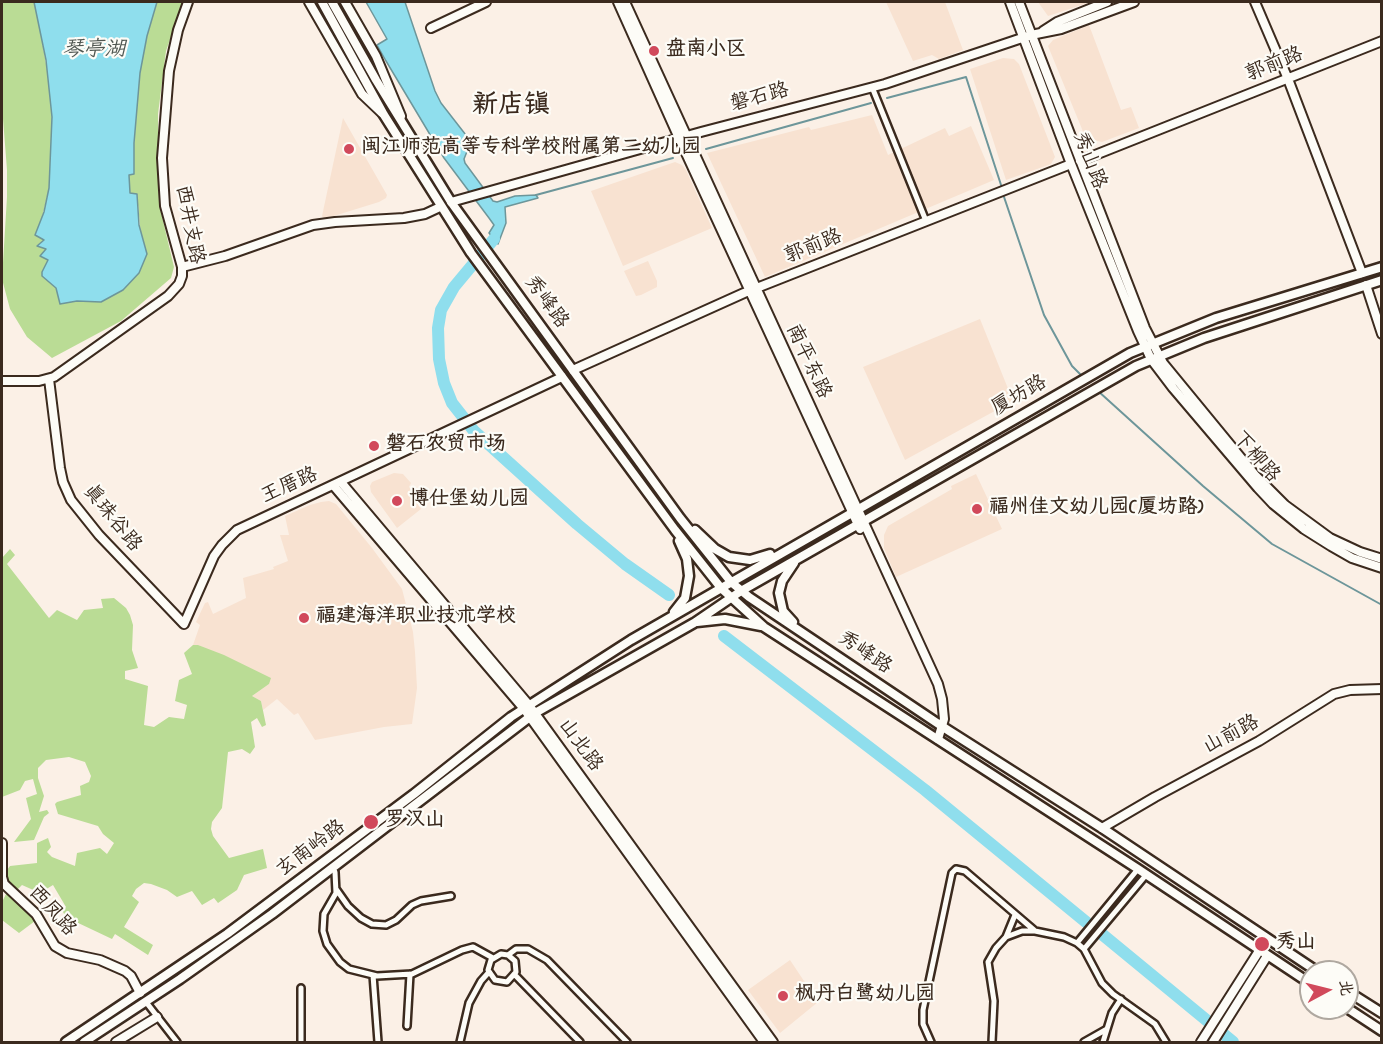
<!DOCTYPE html>
<html>
<head>
<meta charset="utf-8">
<style>
	body { margin:0 }
	#map { position:relative; width:1383px; height:1044px; overflow:hidden; background:#fbf0e6; font-family:"Indie Flower","LXGW WenKai TC",sans-serif }
	canvas { display:block }
	.frame { position:absolute; inset:0; border:3px solid #3b2a1e; pointer-events:none }
	.north { position:absolute; left:1299px; top:960px; width:60px; height:60px; box-sizing:border-box; background:#fdfcf7; border:2px solid #afa8a0; border-radius:50%; rotate:83deg; font-size:16px; font-weight:700; line-height:24px; text-align:center; color:#3b2a1e }
	.north::after { content:''; display:block; margin:auto; width:21px; height:27px; background:#d1495b; clip-path:polygon(50% 0,100% 100%,50% 72%,0 100%) }
</style>
</head>
<body>
<div id="map">
<canvas width="1383" height="1044"></canvas>
<div class="frame"></div>
<div class="north">北</div>
</div>
<script>
const ctx = document.querySelector('canvas').getContext('2d');
ctx.lineJoin = 'round';
function fill(path, color) {
  ctx.fillStyle = color;
  ctx.fill(path, 'evenodd');
}
function poly(rows) {
  const path = new Path2D();
  for (const r of rows) {
    path.moveTo(r[0], r[1]);
    for (let i = 2; i < r.length; i += 2) path.lineTo(r[i], r[i + 1]);
  }
  return path;
}
function stroke(path, color, width, dash) {
  ctx.strokeStyle = color;
  ctx.lineWidth = width;
  ctx.lineCap = dash ? 'butt' : 'round';
  ctx.setLineDash(dash || []);
  ctx.stroke(path);
}
function drawText(font, color, halo, rows, align = 'center') {
  ctx.font = font + ' "Indie Flower","LXGW WenKai TC",sans-serif';
  ctx.lineWidth = 4.5;
  ctx.setLineDash([]);
  ctx.textBaseline = 'middle';
  ctx.strokeStyle = halo;
  ctx.fillStyle = color;
  for (const [text, x, y, turn = 0] of rows) {
    ctx.save();
    ctx.translate(x, y);
    ctx.rotate((+turn || 0) * Math.PI / 180);
    ctx.textAlign = isNaN(turn) ? turn : align;
    if (halo) ctx.strokeText(text, 0, 0);
    ctx.fillText(text, 0, 0);
    ctx.restore();
  }
}
fill(poly([
	[886,2,945,2,963,50,939,59,932,55,913,61],
	[1038,2,1091,2,1048,16],
	[1089,25,1121,110,1131,107,1139,128,1102,142,1089,139,1084,134,1048,46,1053,40],
	[1003,58,1014,59,1019,64,1055,157,1051,164,1006,180,970,69],
	[872,115,888,155,945,128,949,136,971,126,994,180,765,277,707,153,809,127,811,130],
	[343,118,387,195,386,198,379,202,324,219,322,216],
	[675,162,682,165,686,170,712,228,623,266,591,191],
	[648,261,657,281,657,287,641,295,636,296,624,271],
	[980,319,1013,401,905,460,863,367],
	[394,473,403,474,411,483,409,487,412,491,411,493,421,509,397,528,371,492,370,486,372,482],
	[976,474,1002,529,896,577,884,548,884,535,888,526,952,489,951,486],
	[321,502,329,501,336,504,372,548,402,589,413,632,415,652,417,688,412,724,384,727,315,740,298,713,294,715,277,699,263,710,261,701,252,696,269,684,198,645,193,645,200,625,196,622,205,603,208,602,213,614,246,598,243,578,274,569,273,567,288,561,280,535,289,535,285,516,310,505],
	[790,960,818,1002,780,1033,748,990]
]), '#f8e2d1');
fill(poly([
	[2,2,34,2,41,35,50,87,52,117,49,188,41,222,44,240,37,246,46,249,49,260,42,272,42,276,56,288,60,304,77,301,101,302,141,236,137,194,130,193,129,175,134,174,134,143,140,73,147,36,157,2,183,2,166,51,158,114,159,204,174,267,171,278,121,321,52,358,27,337,10,309,2,279,7,197,7,170,2,106],
	[10,549,15,555,7,564,49,618,57,610,77,620,84,610,103,608,101,599,114,598,126,608,130,615,133,625,132,650,138,668,125,671,125,679,148,686,144,725,154,727,169,717,184,719,187,705,175,701,179,680,192,674,184,653,193,645,198,645,224,655,271,678,269,684,252,696,261,701,266,725,262,727,257,718,251,722,255,747,250,754,242,749,228,752,222,808,212,822,211,829,213,836,229,858,263,849,267,868,244,875,237,890,218,903,214,898,202,905,192,891,177,897,167,890,151,884,144,883,136,889,132,896,139,902,124,927,153,945,148,955,115,934,112,939,74,921,71,927,62,910,66,907,53,885,40,893,22,885,17,890,39,918,19,933,2,920,2,902,8,890,4,874,10,866,37,863,37,843,48,838,51,847,47,852,52,857,75,866,77,853,100,848,107,854,114,843,103,834,98,826,58,814,55,804,57,802,81,795,80,786,89,782,91,776,85,762,69,757,46,760,38,768,38,778,44,796,39,812,47,810,49,813,44,817,34,840,14,842,31,819,26,798,37,794,33,779,25,781,20,790,2,797,2,558]
]), '#badc95');
const water = poly([
	[34,2,157,2,147,36,140,73,134,143,134,174,129,175,130,193,137,194,139,225,147,254,139,273,123,290,101,302,77,301,60,304,56,288,42,276,42,272,48,260,40,256,46,249,37,246,44,240,35,235,44,212,49,188,52,117,46,60,34,2],
	[366,2,405,2,435,91,441,103,469,139,470,144,464,159,465,163,493,201,497,202,515,196,536,195,538,198,505,207,506,223,498,244,489,233,494,225,489,218,444,158,386,61,377,45,387,39,366,2]
]);
fill(water, '#8fdeed');
stroke(water, '#6d969a', 1.5);
stroke(poly([
	[887,98,966,77,1002,188],
	[706,149,871,103],
	[1003,194,1044,315,1072,366,1083,377],
	[536,195,673,158],
	[1098,391,1203,486,1272,544,1382,605]
]), '#6d969a', 2);
stroke(poly([
	[494,239,454,287,441,310,438,328,439,359,444,383,452,403,474,431,577,524,625,564,669,595],
	[724,636,925,790,1086,922],
	[1103,935,1233,1042]
]), '#8fdeed', 12);
const street = poly([
	[872,87,926,221],
	[335,872,336,893,324,914,323,931,327,944,340,962,349,969,377,976,412,974,462,950,473,947,493,958],
	[336,889,348,906,361,918,372,924,386,925,396,920,412,905,421,901,451,896],
	[1006,937,1015,915],
	[1077,943,1138,869],
	[1084,949,1146,875],
	[508,955,515,961,516,972,507,982,495,980,488,970,491,960,501,954,508,955,516,949,528,949,547,960,627,1042],
	[514,974,580,1042],
	[373,975,378,1042],
	[146,1002,177,1042],
	[407,1026,410,974],
	[301,1042,301,988],
	[460,1042,469,1003,481,981,489,972],
	[931,1042,923,1024,923,1010,952,873,956,869,965,871,1034,930],
	[992,1042,994,1001,988,962,996,948,1006,937,1022,931,1035,931,1064,937,1077,943,1084,949,1102,983,1113,994,1155,1024,1166,1042],
	[1084,1042,1107,1029],
	[1103,1042,1112,1013,1121,999]
]);
const secondary = poly([
	[309,2,362,94,382,113],
	[345,2,376,56,401,116],
	[618,2,679,138,860,529],
	[625,2,938,684,942,699,944,719,938,739],
	[1010,2,1071,164,1138,331,1151,359,1173,388,1258,488,1273,504,1304,529,1331,546,1352,558,1382,568],
	[1019,2,1145,328,1163,363,1255,475,1285,505,1330,538,1360,552,1382,559],
	[1255,2,1288,79,1362,273],
	[431,28,486,2],
	[1043,31,1057,22,1107,2],
	[1080,161,1382,41],
	[451,202,701,132,885,84,1031,35,1061,29,1134,2],
	[182,267,225,256,313,225,335,222,404,218,425,214,440,207],
	[1366,285,1382,334],
	[573,370,744,293,1071,164],
	[49,379,60,468,63,482,71,500,99,535,184,624,214,556,222,545,237,530,562,377],
	[2,381,39,381,54,377,168,296,179,284,182,276,182,267,165,206,162,158,169,71,178,30,188,2],
	[341,482,529,705,773,1042],
	[333,485,524,709,764,1042],
	[1102,828,1155,797,1259,741,1334,694,1350,690,1382,689],
	[2,843,2,877,4,884,36,914,55,946,67,953,100,960,125,971,131,976,140,993],
	[116,1042,157,1017],
	[1201,1042,1259,951],
	[1213,1042,1267,956]
]);
const primary = poly([
	[322,2,384,115,471,253,675,530,721,588,764,627,1138,869,1311,984],
	[332,2,376,80,451,202,680,518,731,582,749,597,943,727,1102,828,1318,972],
	[695,530,715,549,729,557,750,560,770,554],
	[674,612,685,598,689,576,687,559,679,541],
	[697,622,725,619,761,626],
	[793,622,783,611,779,593,782,581,794,563],
	[1347,991,1382,1013],
	[1347,1008,1382,1031],
	[66,1042,227,934,414,794,511,717,631,640,1130,353,1216,318,1382,267],
	[84,1042,180,979,272,914,535,713,694,623,741,591,1136,366,1204,338,1382,280]
]);
stroke(street, '#3b2a1e', 10);
stroke(secondary, '#3b2a1e', 12);
stroke(primary, '#3b2a1e', 13);
stroke(street, '#fdfcf7', 5);
stroke(secondary, '#fdfcf7', 8);
stroke(primary, '#fdfcf7', 8);
for (const [x, y, r, color] of [
	[654,51,6,"#d1495b"],
	[349,149,6,"#d1495b"],
	[374,446,6,"#d1495b"],
	[397,501,6,"#d1495b"],
	[977,509,6,"#d1495b"],
	[304,618,6,"#d1495b"],
	[371,822,8,"#d1495b"],
	[1262,944,8,"#d1495b"],
	[783,996,6,"#d1495b"]
]) {
  const dot = new Path2D();
  dot.arc(x, y, r, 0, 2 * Math.PI);
  ctx.fillStyle = color;
  ctx.fill(dot);
  stroke(dot, '#fdfcf7', 2);
}
drawText('bold 20px', '#3b2a1e', '#fdfcf7', [
	["盘南小区",666,51],
	["闽江师范高等专科学校附属第二幼儿园",361,149],
	["磐石农贸市场",386,446],
	["博仕堡幼儿园",409,501],
	["福州佳文幼儿园(厦坊路)",989,509],
	["福建海洋职业技术学校",316,618],
	["罗汉山",385,822],
	["秀山",1276,944],
	["枫丹白鹭幼儿园",795,996]
], 'left');
drawText('20px', '#3b2a1e', '#fdfcf7', [
	["郭前路",1275,66,-22],
	["磐石路",760,99,-15],
	["秀山路",1088,161,69],
	["西井支路",188,225,79],
	["郭前路",814,248,-22],
	["秀峰路",545,303,54],
	["南平东路",807,362,65],
	["厦坊路",1020,397,-30],
	["下柳路",1255,458,49],
	["王厝路",290,487,-24],
	["真珠谷路",111,519,51],
	["秀峰路",864,654,34],
	["山前路",1232,736,-28],
	["山北路",579,746,54],
	["玄南岭路",312,850,-37],
	["西凤路",51,912,48]
]);
drawText('italic 21px', '#505752', '#fdfcf7', [
	["琴亭湖",94,52]
]);
drawText('bold 26px', '#3b2a1e', '#fdfcf7', [
	["新店镇",511,108]
]);
</script>
</body>
</html>
